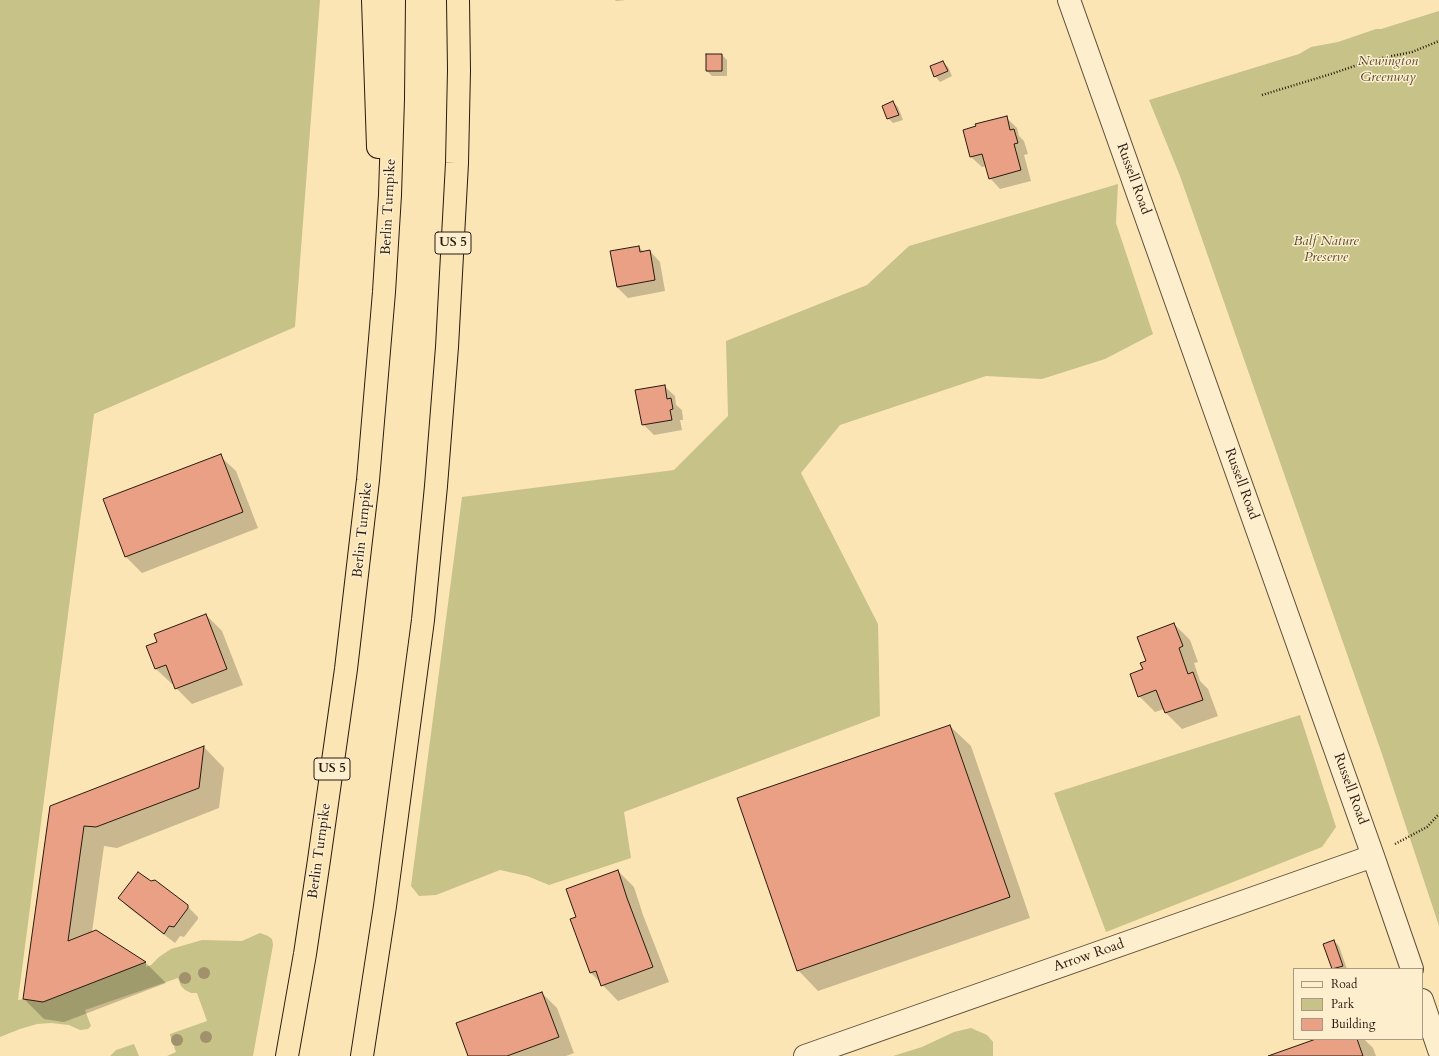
<!DOCTYPE html>
<html>
<head>
<meta charset="utf-8">
<style>
	body { margin:0 }
	#map { position:relative; width:1439px; height:1056px; overflow:hidden; background:#fce5b4; font-family:Cardo,serif }
	canvas { display:block }
	.legend { position:absolute; left:1293px; top:968px; width:130px; height:72px; box-sizing:border-box; background:#fdeece; border:1px solid #a89982; margin:0; padding:5px 7px; list-style:none; font-size:12px; color:#291a0f }
	.legend li { display:flex; align-items:center; gap:8px; height:20px }
	.legend b { width:20px; border:1px solid #a89982 }
</style>
</head>
<body>
<div id="map">
<canvas width="1439" height="1056"></canvas>
<ul class="legend">
<li><b style="height:5px;background:#fdeece"></b>Road</li>
<li><b style="height:11px;background:#c7c287"></b>Park</li>
<li><b style="height:11px;background:#eaa085"></b>Building</li>
</ul>
</div>
<script>
const ctx = document.querySelector('canvas').getContext('2d');
ctx.lineJoin = 'round';
function fill(path, color) {
  ctx.fillStyle = color;
  ctx.fill(path, 'evenodd');
}
function poly(rows) {
  const path = new Path2D();
  for (const r of rows) {
    path.moveTo(r[0], r[1]);
    for (let i = 2; i < r.length; i += 2) path.lineTo(r[i], r[i + 1]);
  }
  return path;
}
function stroke(path, color, width, dash) {
  ctx.strokeStyle = color;
  ctx.lineWidth = width;
  ctx.lineCap = dash ? 'butt' : 'round';
  ctx.setLineDash(dash || []);
  ctx.stroke(path);
}
function drawText(font, color, halo, rows, align = 'center') {
  ctx.font = font + ' Cardo,serif';
  ctx.lineWidth = 3;
  ctx.setLineDash([]);
  ctx.textBaseline = 'middle';
  ctx.strokeStyle = halo;
  ctx.fillStyle = color;
  for (const [text, x, y, turn = 0] of rows) {
    ctx.save();
    ctx.translate(x, y);
    ctx.rotate((+turn || 0) * Math.PI / 180);
    ctx.textAlign = isNaN(turn) ? turn : align;
    if (halo) ctx.strokeText(text, 0, 0);
    ctx.fillText(text, 0, 0);
    ctx.restore();
  }
}
fill(poly([
	[0,0,320,0,295,327,94,414,18,1000,23,999,43,1002,146,962,146,967,151,965,159,957,171,949,202,940,242,941,260,933,268,936,272,939,273,945,253,1056,167,1056,176,1052,170,1035,170,1034,207,1021,197,993,191,993,185,990,181,986,178,978,85,1010,91,1026,88,1029,80,1030,69,1025,51,1023,37,1024,20,1029,0,1037],
	[1439,11,1439,926,1383,757,1180,176,1149,100,1299,54,1311,47,1338,42,1376,29,1381,29],
	[1118,184,1116,223,1153,334,1105,359,1042,379,986,376,840,425,801,473,878,624,880,716,624,812,631,858,549,885,527,876,500,870,436,895,419,896,411,886,462,497,674,470,728,416,726,341,867,285,909,246],
	[1300,715,1336,827,1322,847,1106,932,1054,793],
	[971,1028,987,1035,993,1042,993,1056,893,1056,922,1047,954,1032],
	[134,1044,139,1056,110,1056,116,1050]
]), '#c7c287');
fill(poly([
	[615,0,626,0,616,1],
	[707,55,722,55,727,60,727,76,712,76,707,71],
	[943,62,948,67,952,76,940,82,935,76],
	[893,102,898,107,903,120,893,123,888,118],
	[1006,117,1017,128,1019,136,1024,141,1028,154,1024,155,1031,181,1000,189,990,178,987,166,982,167,971,157],
	[639,247,644,252,650,251,660,262,665,291,628,298,617,287,611,252],
	[664,386,675,396,676,405,682,410,683,420,680,420,682,430,654,435,643,424],
	[220,456,236,471,258,528,142,573,126,557,104,500],
	[206,615,222,631,243,685,192,704,176,688,174,684,172,684,156,669,158,642],
	[1174,624,1190,640,1198,662,1194,663,1200,681,1208,689,1218,716,1182,729,1166,713,1164,709,1155,712,1139,696,1144,670,1147,662],
	[950,726,971,746,1030,918,818,991,798,970],
	[204,747,224,768,219,808,117,848,104,846,92,932,96,931,146,963,166,983,64,1022,44,1019,24,999,51,807],
	[618,871,634,887,643,915,669,982,618,1001,591,973,577,917],
	[119,898,187,906,198,917,198,919,184,937,180,936,175,943,129,908],
	[1334,941,1339,946,1347,969,1333,969,1324,945],
	[542,993,557,1008,574,1053,566,1056,469,1056],
	[1319,1039,1364,1039,1373,1048,1376,1056,1271,1056]
]), '#0003');
const building = poly([
	[706,54,722,54,722,71,706,71,706,54],
	[943,61,948,71,934,77,930,66,943,61],
	[893,101,899,115,887,119,882,106,893,101],
	[1007,116,1010,130,1014,129,1018,143,1014,144,1021,170,989,179,982,154,970,157,963,130,976,126,975,124,1007,116],
	[639,246,640,252,650,250,655,280,617,287,610,251,639,246],
	[665,385,667,399,671,398,673,409,670,410,672,420,642,425,635,390,665,385],
	[221,454,243,512,125,557,103,499,221,454],
	[206,614,227,669,175,689,166,665,155,669,146,646,157,642,154,634,206,614],
	[1174,623,1183,646,1179,648,1188,674,1193,672,1203,700,1165,713,1156,690,1138,697,1130,674,1143,669,1140,663,1146,661,1137,637,1174,623],
	[950,725,1010,897,797,971,737,798,950,725],
	[204,746,199,788,96,827,84,826,68,941,96,930,146,962,43,1002,23,999,50,806,204,746],
	[618,870,627,898,653,967,601,986,596,971,590,973,570,919,576,917,566,889,618,870],
	[138,872,151,881,155,880,188,905,188,908,174,927,169,926,164,934,118,898,138,872],
	[1334,940,1343,966,1332,969,1323,944,1334,940],
	[542,992,559,1037,507,1056,468,1056,456,1023,542,992],
	[1316,1039,1357,1039,1363,1056,1268,1056,1316,1039]
]);
fill(building, '#eaa085');
stroke(building, '#291a0f', 1);
const minor = poly([
	[1069,0,1373,856,1412,969],
	[1422,1000,1439,1050],
	[805,1056,1373,856]
]);
const highway = poly([
	[373,0,378,147],
	[287,1056,305,954,319,860,346,669,368,480,384,292,390,195,393,99,394,0],
	[362,1056,385,906,411,710,423,620,436,486,447,347,457,163,459,70,458,0]
]);
stroke(minor, '#5e4d38', 24);
stroke(highway, '#291a0f', 24);
stroke(poly([
	[1262,95,1331,74,1372,60,1412,52,1439,41],
	[1395,844,1427,827,1439,814]
]), '#291a0f', 2.5, [1, 2]);
stroke(minor, '#fdeece', 22);
stroke(highway, '#fce5b4', 22);
ctx.fillStyle = '#a2916d';
for (const [x, y] of [
	[204,973],
	[185,978],
	[206,1037],
	[177,1040]
]) {
  ctx.beginPath();
  ctx.arc(x, y, 6, 0, 2 * Math.PI);
  ctx.fill();
}
for (const [x, y, w] of [
	[453,243,36],
	[332,769,36]
]) {
  const box = new Path2D();
  box.roundRect(x - w / 2, y - 11, w, 22, 3);
  ctx.fillStyle = '#fdeece';
  ctx.fill(box);
  stroke(box, '#291a0f', 1);
}
drawText('bold 13px', '#291a0f', null, [
	["US 5",453,243],
	["US 5",332,769]
]);
drawText('italic 14px', '#584c33', '#fdeece', [
	["Newington",1388,62],
	["Greenway",1388,78],
	["Balf Nature",1326,242],
	["Preserve",1326,258]
]);
drawText('14px', '#291a0f', '#fdeece', [
	["Russell Road",1133,179,70],
	["Berlin Turnpike",389,207,-87],
	["Russell Road",1241,484,70],
	["Berlin Turnpike",363,530,-84],
	["Russell Road",1350,789,70],
	["Berlin Turnpike",320,851,-82],
	["Arrow Road",1089,956,-19]
]);
</script>
</body>
</html>
